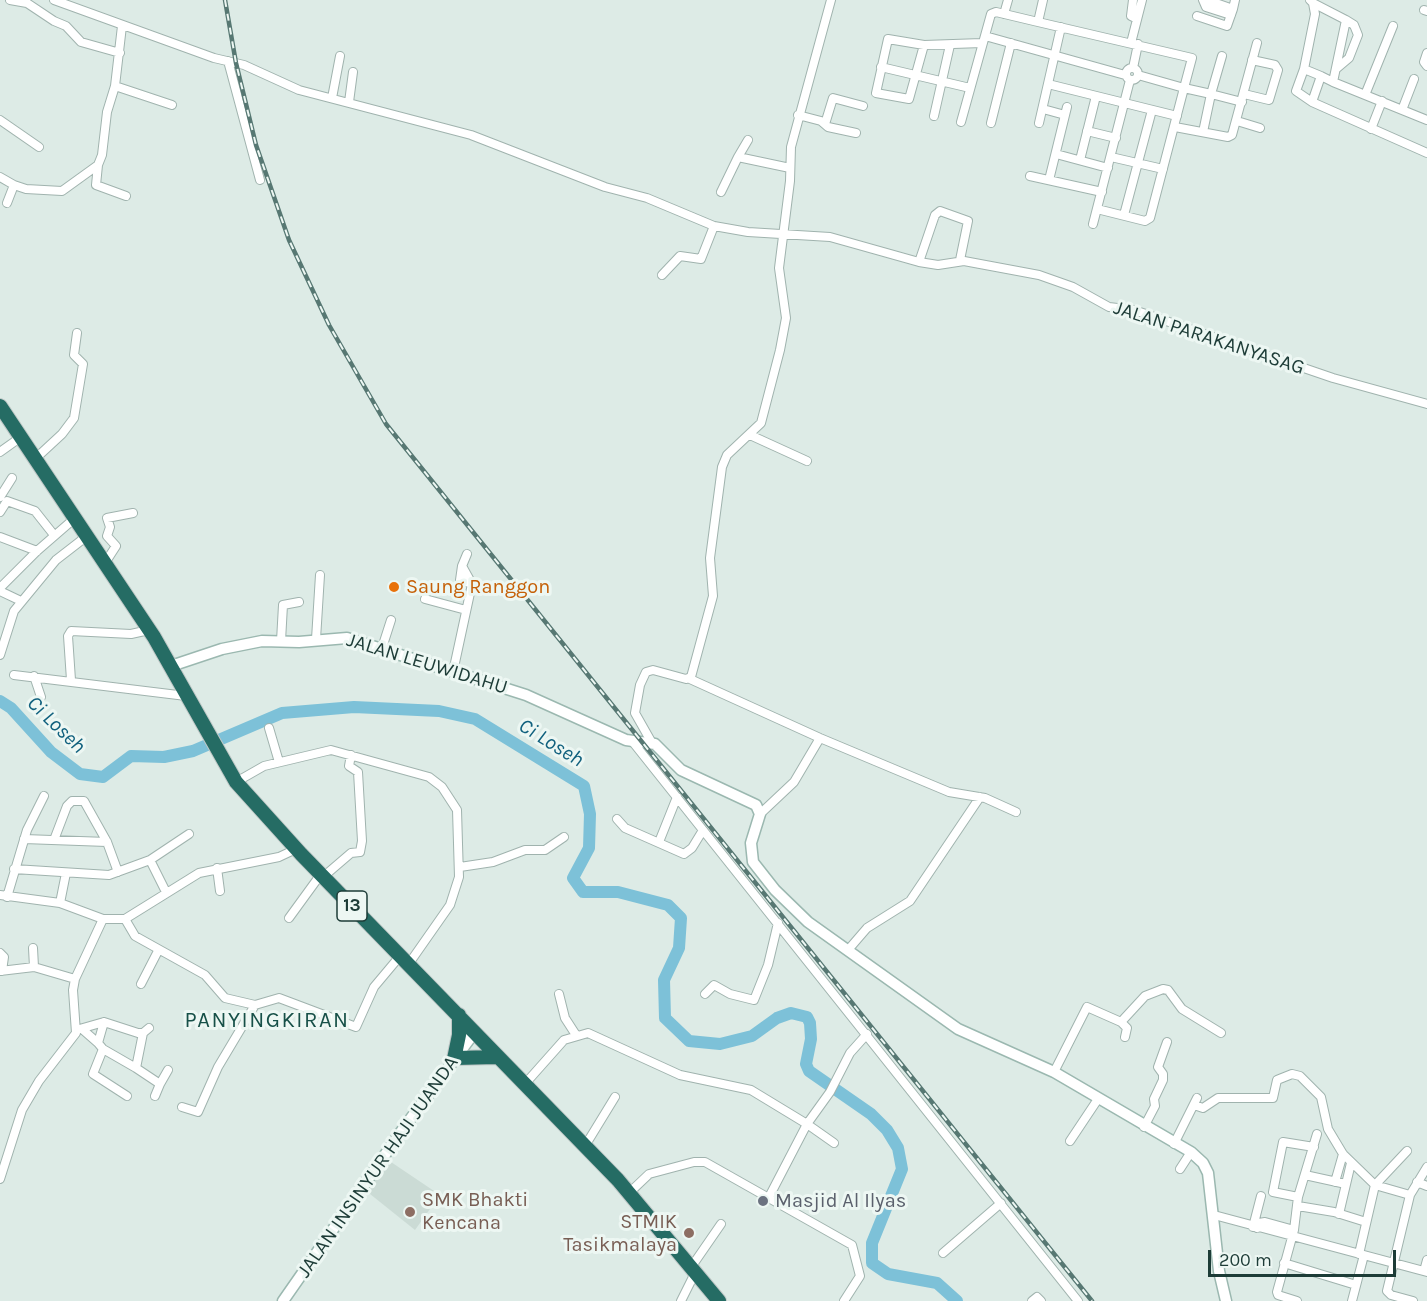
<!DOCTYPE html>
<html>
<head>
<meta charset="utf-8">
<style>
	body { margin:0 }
	#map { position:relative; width:1427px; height:1301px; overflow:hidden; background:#ddebe6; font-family:Karla,sans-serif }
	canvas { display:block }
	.scale { position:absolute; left:1208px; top:1250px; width:188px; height:27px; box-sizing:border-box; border:3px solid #1d3c37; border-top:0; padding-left:8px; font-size:18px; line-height:21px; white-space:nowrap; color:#1d3c37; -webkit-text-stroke:4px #edf7f3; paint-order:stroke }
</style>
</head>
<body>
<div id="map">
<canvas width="1427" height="1301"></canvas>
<div class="scale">200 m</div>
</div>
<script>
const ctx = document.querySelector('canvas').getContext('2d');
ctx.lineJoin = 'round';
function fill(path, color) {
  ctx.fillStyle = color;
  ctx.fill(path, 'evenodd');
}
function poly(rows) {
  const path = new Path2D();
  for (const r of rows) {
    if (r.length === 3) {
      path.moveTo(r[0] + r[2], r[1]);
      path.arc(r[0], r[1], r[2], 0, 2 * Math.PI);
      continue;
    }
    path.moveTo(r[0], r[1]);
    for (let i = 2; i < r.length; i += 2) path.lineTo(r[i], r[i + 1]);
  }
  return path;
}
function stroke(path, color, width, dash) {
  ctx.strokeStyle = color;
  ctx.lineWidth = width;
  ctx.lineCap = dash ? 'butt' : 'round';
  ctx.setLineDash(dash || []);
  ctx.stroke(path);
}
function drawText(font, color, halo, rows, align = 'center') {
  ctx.font = font + ' Karla,sans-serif';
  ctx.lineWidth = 6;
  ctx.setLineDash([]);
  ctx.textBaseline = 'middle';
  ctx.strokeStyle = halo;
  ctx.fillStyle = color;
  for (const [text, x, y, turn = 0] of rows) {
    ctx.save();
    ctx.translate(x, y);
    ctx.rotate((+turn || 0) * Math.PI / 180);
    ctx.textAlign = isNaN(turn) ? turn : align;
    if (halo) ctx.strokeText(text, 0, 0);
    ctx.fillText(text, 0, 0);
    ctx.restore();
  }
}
fill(poly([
	[388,1160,440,1195,415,1230,365,1190]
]), '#cbdbd5');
stroke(poly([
	[0,701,11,708,51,752,80,774,103,777,131,756,164,757,193,751,282,713,354,707,439,711,475,719,584,786,590,814,589,848,573,878,583,892,618,892,668,905,681,918,679,948,664,980,665,1018,689,1041,720,1044,752,1036,777,1018,791,1013,807,1017,810,1023,811,1039,806,1064,809,1071,871,1114,887,1130,898,1148,902,1169,872,1243,872,1263,888,1274,937,1283,957,1301]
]), '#7dc1d8', 12);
const street = poly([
	[10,0,27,3,54,21,66,26,81,42,120,53],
	[54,0,214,58,244,65,299,90,471,135,605,187,647,198,714,226,748,232,830,237,919,262,938,265,964,261,1039,275,1073,287,1109,307,1134,310,1333,378,1427,404],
	[1043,0,1038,22,1192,58,1184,88,1211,94,1222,56],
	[1133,0,1131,16,1137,19],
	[1203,0,1206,7,1231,15],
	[1207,0,1233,9,1235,0],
	[1313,3,1346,20,1333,82,1321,76],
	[1424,10,1427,11],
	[1004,14,1008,0],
	[1197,16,1227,26,1233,9],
	[122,26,115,86,172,105],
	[985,36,1125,75],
	[1131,43,1142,0],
	[924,45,909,99,876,93,888,39,924,45,982,43],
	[1427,53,1424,62,1427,66],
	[228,61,260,180],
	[881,67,970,88],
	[1132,74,6],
	[1133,68,1138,44],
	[1304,69,1321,76,1312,102,1296,91,1304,69,1315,14,1313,3,1310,0],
	[1336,69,1349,58,1358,35,1354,25,1346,20],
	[1333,82,1427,120],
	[1048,84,1177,116],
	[1244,94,1269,100,1278,70,1275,65,1252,60],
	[1365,95,1393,26],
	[332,98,340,56],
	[349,102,353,72],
	[1312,102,1427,153],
	[1043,109,1065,115],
	[1402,110,1414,79],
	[798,115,821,121,828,127,856,133],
	[934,116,950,45],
	[0,120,39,147],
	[1237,121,1260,128],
	[961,122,991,14,996,12,1038,22],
	[991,123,1011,43],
	[1039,123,1061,27],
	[825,124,833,98,863,106],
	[1175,127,1228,137,1232,135,1257,43],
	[1371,129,1382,101],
	[1087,131,1116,138],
	[1203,132,1211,94,1242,102],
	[748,140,738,157,790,168],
	[1056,154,1108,168],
	[1111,157,1163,169],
	[1080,160,1096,96],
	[98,165,96,185,126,196],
	[1030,176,1102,192],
	[0,177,14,185],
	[1049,180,1067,107],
	[721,192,738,157],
	[7,203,14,185,26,189,62,191,98,165,102,155,107,112,115,86],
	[1097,209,1145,221,1150,218,1184,88,1138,75],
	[1124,215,1152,110],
	[1093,224,1130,80],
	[919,262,935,215,940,211,968,221,960,260],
	[662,275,680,256,701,259,714,226],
	[750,435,807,461],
	[0,452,21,437],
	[35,459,62,434,74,418,83,364,74,355,77,333],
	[0,497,12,478],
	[0,512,7,501,35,511,54,535],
	[0,537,37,551],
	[105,563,116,546,107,536,110,527,107,518,133,513],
	[462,566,460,580,472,584],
	[0,588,37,551,75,518],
	[0,591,21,601],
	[425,599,466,610],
	[316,639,320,575],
	[281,641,283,605,299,602],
	[382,648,391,620],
	[0,655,14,611,56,560,87,536],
	[453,672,472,584,462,566,467,554],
	[14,675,186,696],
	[34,676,41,697],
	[690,679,820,738,949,792,985,798,1016,812],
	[71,680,68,636,71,631,131,634,149,630],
	[269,728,279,762],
	[632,741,1078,1301],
	[652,743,635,713,640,685,646,672,653,670,686,679,691,677,713,596,710,558,722,467,727,455,761,423,780,350,786,318,779,268,790,181,791,147,831,0],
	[236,782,264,766,331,750,429,777,442,787,457,810,459,877,450,905,408,965],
	[760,814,794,782,820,738],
	[617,819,625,828,684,854,692,848,703,830],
	[24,839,107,842],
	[54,840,67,806,72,801,84,801,107,842,118,872],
	[659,842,677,797],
	[150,860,166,892],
	[460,867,493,862,525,850,545,850,564,837],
	[217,868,220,891],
	[14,869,109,875,150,860,189,834],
	[323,877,351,853,360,852,362,841,358,772,349,766,351,755],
	[0,895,60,903,103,919],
	[7,897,27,830,44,796],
	[60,903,66,873],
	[289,918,321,874],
	[125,919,135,936,205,975,225,998,255,1005,218,1067,198,1112,182,1107],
	[33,948,34,967],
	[848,950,867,928,910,901,980,797],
	[0,953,4,957,2,971],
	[0,971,34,967,75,979],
	[141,984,158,951],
	[559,994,565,1018,576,1035],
	[705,994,714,985,730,994,754,1000,768,965,778,923],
	[255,1005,279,998,356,1027,374,987,400,956],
	[104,1022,98,1043,103,1049,93,1074,127,1096],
	[1121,1022,1127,1028,1125,1037],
	[82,1029,98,1043],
	[76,1030,104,1022,138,1033,143,1033,149,1028],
	[103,1049,136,1068,143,1033],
	[136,1068,160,1084,168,1070],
	[1054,1072,1087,1007,1121,1022,1145,996,1163,989,1168,990,1182,1009,1221,1033],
	[524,1085,564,1040,588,1033,680,1075,751,1090,807,1124,769,1197],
	[155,1096,160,1084],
	[1194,1105,1203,1108,1218,1098,1273,1098,1277,1080,1292,1074,1300,1076,1321,1097,1328,1129,1343,1154,1375,1185,1410,1195],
	[1144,1127,1155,1106,1154,1099,1163,1080,1163,1074,1158,1067,1167,1042],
	[1070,1141,1098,1099],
	[834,1143,807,1124,830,1092,850,1053,867,1034],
	[1174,1144,1197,1098],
	[585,1146,615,1097],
	[1180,1169,1191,1152],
	[1305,1175,1346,1184],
	[0,1179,22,1110,39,1081,76,1033,73,990,75,979,103,919,125,919,199,873,279,857,296,849],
	[1335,1182,1343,1154],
	[1417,1182,1427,1186],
	[629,1193,649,1174,694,1162,705,1162,852,1245,860,1276,844,1301],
	[1298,1197,1317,1134],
	[1298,1206,1334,1212,1366,1222],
	[1339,1214,1351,1163],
	[1214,1215,1427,1272],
	[1253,1227,1261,1196],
	[1257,1228,1259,1223,1265,1222,1294,1230],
	[943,1253,1001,1203],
	[1359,1254,1375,1185,1407,1151],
	[1284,1263,1356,1285],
	[692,1266,721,1224],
	[1424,1271,1427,1260],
	[681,1301,696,1271],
	[1032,1301,1037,1297,1041,1301],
	[1297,1301,1278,1295,1277,1292,1294,1230,1298,1197,1273,1192,1283,1142,1314,1147],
	[1352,1301,1364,1255],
	[1413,1301,1391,1295,1387,1291,1410,1195,1427,1167]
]);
const secondary = poly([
	[171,666,222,649,262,641,299,642,347,638,526,695,626,740,655,744,681,770,756,805,760,814,751,843,753,862,775,890,808,922,958,1029,1054,1072,1191,1152,1203,1163,1208,1173,1219,1271,1226,1301],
	[283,1301,403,1129,474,1033]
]);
const highway = poly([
	[0,406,154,637,236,782,301,854,618,1180,719,1301],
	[456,1058,496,1057],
	[454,1059,459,1035,459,1015]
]);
stroke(street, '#a0b3ae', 10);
stroke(secondary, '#9bb8b0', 13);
stroke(highway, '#c0c8c7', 16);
stroke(street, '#fff', 8);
stroke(secondary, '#fff', 10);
stroke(highway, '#256c64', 14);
const rail = poly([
	[225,0,236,63,256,145,289,240,329,325,386,424,1092,1301]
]);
stroke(rail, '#577873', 4.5);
stroke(rail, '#edf7f3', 2, [7]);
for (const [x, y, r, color] of [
	[394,587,6,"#e8710a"],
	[763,1201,6,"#6b7280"],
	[410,1212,6,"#8d6e63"],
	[689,1233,6,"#8d6e63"]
]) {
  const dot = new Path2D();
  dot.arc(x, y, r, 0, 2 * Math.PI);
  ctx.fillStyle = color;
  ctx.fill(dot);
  stroke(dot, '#edf7f3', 2);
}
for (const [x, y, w] of [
	[352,906,30]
]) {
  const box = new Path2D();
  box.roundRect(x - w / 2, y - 15, w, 30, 4.5);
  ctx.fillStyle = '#edf7f3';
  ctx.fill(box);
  stroke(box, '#1d3c37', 1.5);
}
drawText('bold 18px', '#1d3c37', null, [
	["13",352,906]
]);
drawText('20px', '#1d3c37', '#edf7f3', [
	["JALAN PARAKANYASAG",1209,338,18],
	["JALAN LEUWIDAHU",427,664,17],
	["JALAN INSINYUR HAJI JUANDA",378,1167,-55]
]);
drawText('20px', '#c56008', '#edf7f3', [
	["Saung Ranggon",406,587]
], 'left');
drawText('20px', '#785e54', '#edf7f3', [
	["SMK Bhakti",422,1200],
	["Kencana",422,1223],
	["STMIK",677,1222,"right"],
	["Tasikmalaya",677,1245,"right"]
], 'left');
drawText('20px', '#5b616d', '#edf7f3', [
	["Masjid Al Ilyas",775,1201]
], 'left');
drawText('italic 21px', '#11617e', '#edf7f3', [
	["Ci Loseh",56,725,44],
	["Ci Loseh",551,743,32]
]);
ctx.letterSpacing = '1.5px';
drawText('22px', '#175048', '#edf7f3', [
	["PANYINGKIRAN",267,1021]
]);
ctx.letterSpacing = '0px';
</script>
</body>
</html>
